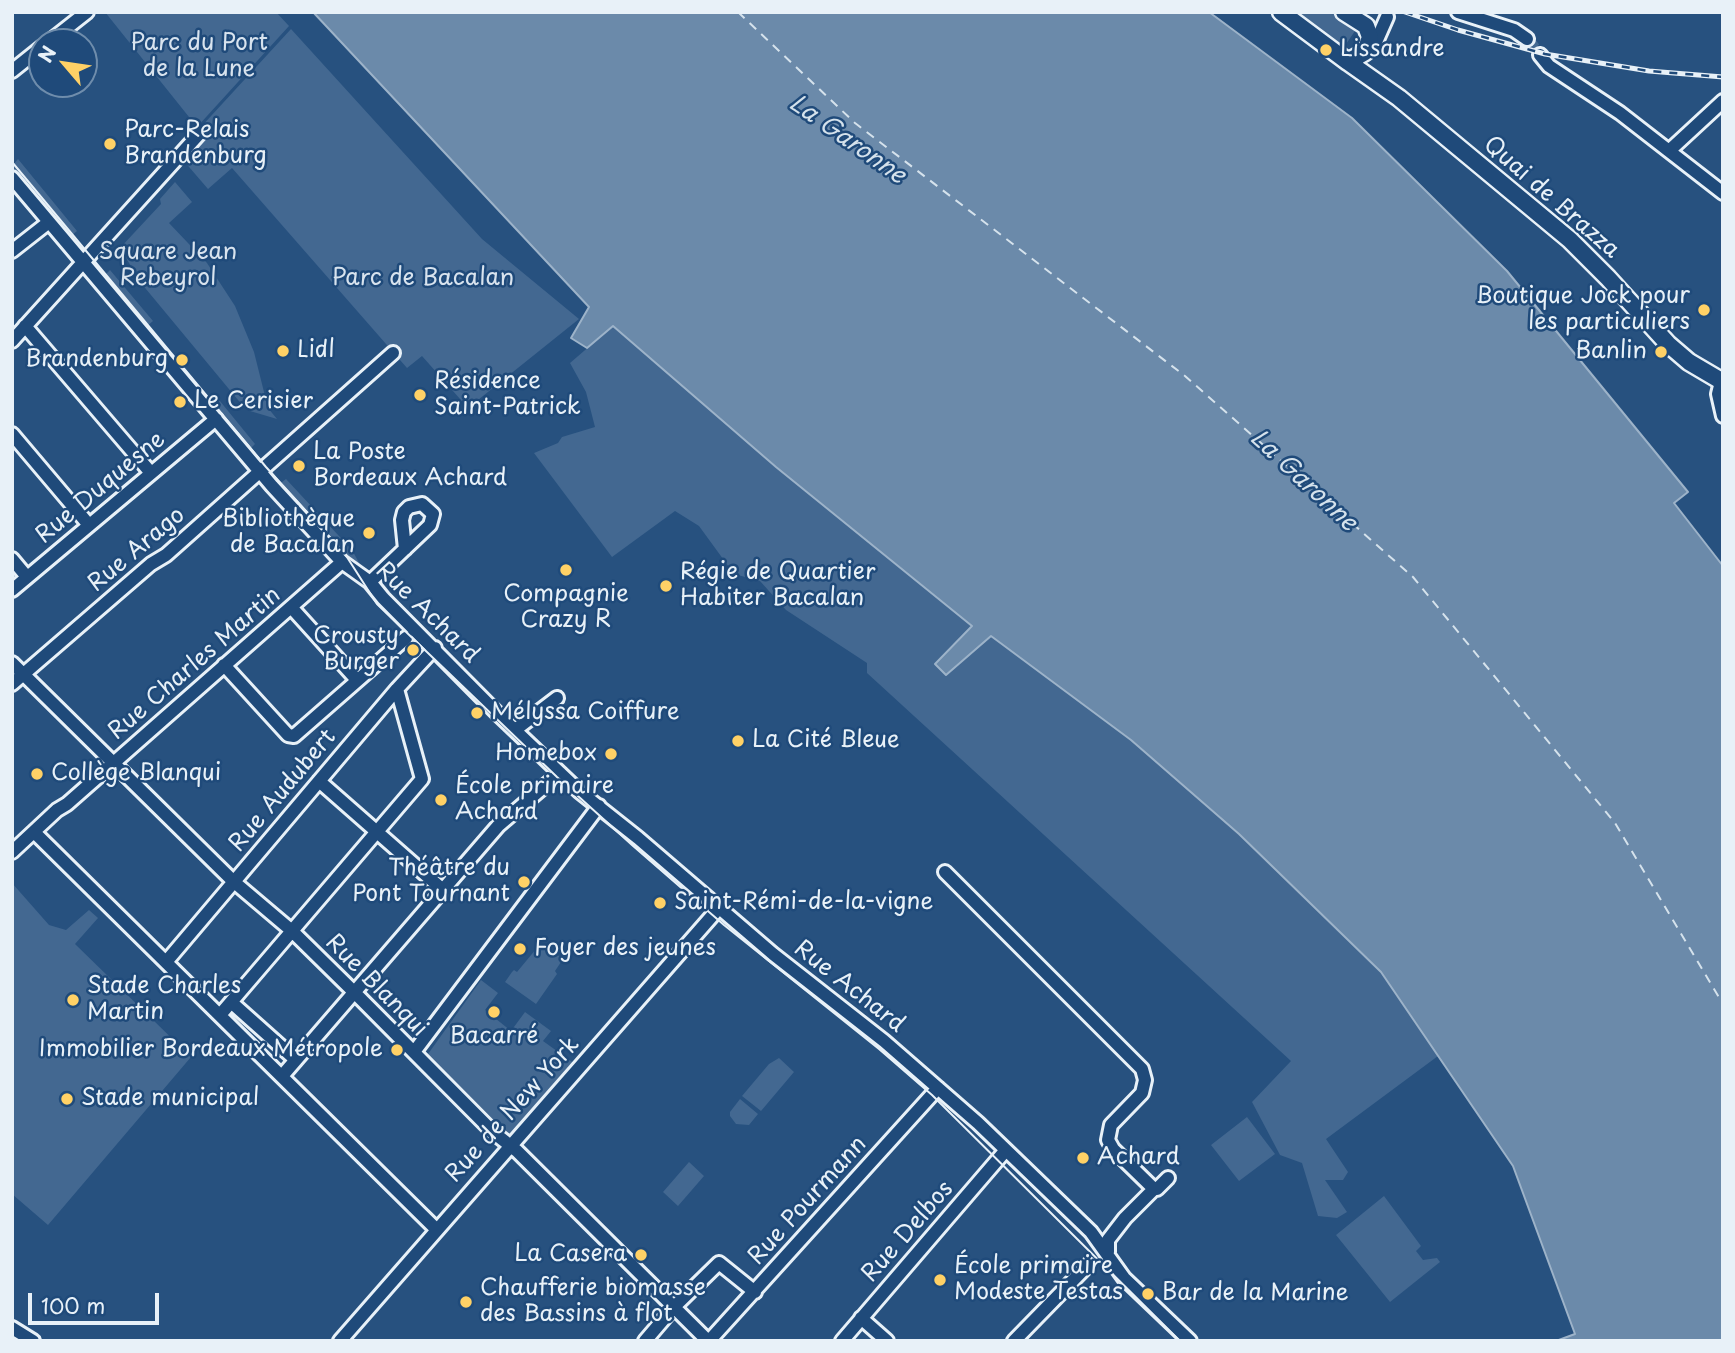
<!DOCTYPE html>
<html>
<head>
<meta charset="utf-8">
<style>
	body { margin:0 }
	#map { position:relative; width:1735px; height:1353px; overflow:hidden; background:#27517f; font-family:"Playpen Sans",sans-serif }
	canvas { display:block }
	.frame { position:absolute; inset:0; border:14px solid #e8f1f8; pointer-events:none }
	.north { position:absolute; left:28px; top:28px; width:70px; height:70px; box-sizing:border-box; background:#1f4a7a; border:2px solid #6f8dac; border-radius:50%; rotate:299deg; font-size:19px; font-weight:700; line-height:28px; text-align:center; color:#e8f1f8 }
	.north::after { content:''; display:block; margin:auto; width:24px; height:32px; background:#ffd166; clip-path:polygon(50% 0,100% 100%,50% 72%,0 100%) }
	.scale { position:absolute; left:28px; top:1293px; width:131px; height:32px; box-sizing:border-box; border:4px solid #e8f1f8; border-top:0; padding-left:9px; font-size:21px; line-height:24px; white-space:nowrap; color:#e8f1f8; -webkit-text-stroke:5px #1f4a7a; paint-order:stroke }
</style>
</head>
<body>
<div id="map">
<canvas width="1735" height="1353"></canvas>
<div class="frame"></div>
<div class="north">N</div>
<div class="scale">100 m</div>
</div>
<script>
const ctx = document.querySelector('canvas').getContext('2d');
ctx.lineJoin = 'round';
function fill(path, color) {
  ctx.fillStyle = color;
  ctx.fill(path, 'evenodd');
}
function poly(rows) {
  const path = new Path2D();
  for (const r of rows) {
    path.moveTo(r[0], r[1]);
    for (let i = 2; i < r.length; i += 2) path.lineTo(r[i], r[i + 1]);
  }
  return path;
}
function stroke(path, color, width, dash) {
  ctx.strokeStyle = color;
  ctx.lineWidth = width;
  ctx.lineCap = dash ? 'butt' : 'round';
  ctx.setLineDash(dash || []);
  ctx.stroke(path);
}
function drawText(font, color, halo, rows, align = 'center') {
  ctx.font = font + ' "Playpen Sans",sans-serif';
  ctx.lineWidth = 5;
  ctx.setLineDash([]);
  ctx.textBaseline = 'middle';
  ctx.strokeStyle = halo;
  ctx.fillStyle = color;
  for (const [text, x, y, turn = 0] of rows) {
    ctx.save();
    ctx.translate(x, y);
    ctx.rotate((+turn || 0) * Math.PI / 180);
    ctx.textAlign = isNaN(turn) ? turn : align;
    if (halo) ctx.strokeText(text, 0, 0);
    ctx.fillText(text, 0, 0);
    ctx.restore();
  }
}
fill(poly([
	[105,12,276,12,289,26,197,127],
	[1291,12,1329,12,1357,28,1342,50],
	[291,29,482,239,579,319,468,408,422,356,407,368,232,168,208,189,177,153],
	[18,159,77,231,71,236,12,166],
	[175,182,192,202,169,223,207,263,235,306,254,352,268,408,277,419,250,411,243,406,141,283,120,248,161,204,160,199],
	[110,270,153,321,146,327,104,276],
	[613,326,776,467,973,626,935,663,946,675,991,635,1131,740,1239,834,1381,972,1438,1056,1326,1139,1348,1172,1343,1180,1325,1180,1347,1212,1337,1218,1318,1216,1302,1163,1280,1155,1252,1102,1291,1061,867,673,867,663,786,610,760,581,734,574,699,526,675,511,612,557,534,453,558,443,562,437,595,427,586,392,570,363],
	[215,395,255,444,249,450,209,401],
	[286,479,352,550,363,570,350,566,278,485],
	[12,883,49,925,66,930,89,910,98,918,75,944,191,1057,48,1225,12,1194],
	[541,943,563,959,555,971,557,974,536,1004,505,982,512,972,514,970,517,972],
	[481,980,498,993,485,1010,511,1031,525,1012,551,1031,543,1041,575,1064,512,1138,428,1054],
	[779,1058,794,1072,761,1111,742,1096,769,1064],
	[740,1099,758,1114,749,1125,736,1124,730,1116,730,1112],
	[1247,1117,1275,1154,1239,1181,1211,1145],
	[689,1162,704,1176,678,1206,663,1192],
	[1384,1196,1421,1246,1416,1251,1423,1260,1437,1258,1440,1262,1390,1302,1336,1235]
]), '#436891');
const water = poly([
	[313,12,1209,12,1352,118,1507,271,1688,492,1674,503,1723,566,1723,1341,1556,1341,1575,1334,1513,1166,1381,972,1239,834,1131,740,991,636,946,675,935,664,972,626,776,467,613,326,587,348,571,338,589,307,313,12]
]);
fill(water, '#6b8aaa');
stroke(water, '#9db3c9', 2);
stroke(poly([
	[738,12,855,123,1185,376,1413,577,1615,823,1723,1004]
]), '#d5e2ec', 2, [9, 7]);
stroke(poly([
	[1527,39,1540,55]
]), '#446991', 12, [12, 6]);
const minor = poly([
	[1458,12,1514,30,1527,39],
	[49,42,87,12],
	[1367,48,1376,42,1387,17],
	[1540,55,1549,66,1620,113,1723,193],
	[12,71,42,47],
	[1670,150,1723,101],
	[12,178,272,486,342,562,370,582,383,598,499,715,580,792,638,838,773,954,884,1041,978,1123,1091,1232,1124,1278,1190,1341],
	[12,251,49,222],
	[25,326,151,473],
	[12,341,199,134],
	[1721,382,1718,394,1723,416],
	[12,434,89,525],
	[12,559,27,577],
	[370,582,430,525,433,514,422,504,409,507,404,512,402,520,405,549],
	[12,590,216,419],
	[291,607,357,680],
	[12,663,233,881,292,931,355,993,493,1132,517,1151,708,1341],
	[224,665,288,735,294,736,406,638],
	[12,684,151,564,166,555,393,353],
	[515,730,557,698],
	[319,781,443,890],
	[34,832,436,1229],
	[12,852,57,810,67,804,342,562],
	[945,872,1142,1069,1145,1080,1142,1093,1111,1125,1108,1140,1113,1149,1154,1189],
	[166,962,397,689,435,648],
	[231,1002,296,1060],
	[220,1015,422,779,397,689],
	[414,1052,599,806],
	[282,1076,498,826,560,773],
	[1108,1252,1108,1240,1125,1218,1154,1189,1157,1189,1168,1178],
	[861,1318,887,1341],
	[12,1328,33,1341],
	[340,1341,719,908],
	[645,1341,674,1307,719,1263,755,1292],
	[709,1341,938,1088],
	[842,1341,1006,1150],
	[1014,1341,1088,1265]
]);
const major = poly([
	[1281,12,1348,62,1365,52,1370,37,1366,26,1344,12],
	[1348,62,1399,98,1570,240,1608,278,1668,344,1689,362,1723,382]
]);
stroke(minor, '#e8f1f8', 18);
stroke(major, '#e8f1f8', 21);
stroke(minor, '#1f4a7a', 12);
stroke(major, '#1f4a7a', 16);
stroke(poly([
	[12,162,266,467,345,554,377,604,557,777,632,845,724,925,879,1049,932,1095,1180,1341]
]), '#e8f1f8', 2);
const rail = poly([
	[1405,12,1458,30,1545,54,1649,71,1723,77]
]);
stroke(rail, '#e8f1f8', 5);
stroke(rail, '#1f4a7a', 2.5, [8]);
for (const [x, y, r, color] of [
	[1326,50,7,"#ffd166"],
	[110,144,7,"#ffd166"],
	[1704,310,7,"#ffd166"],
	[283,351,7,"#ffd166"],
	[1661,352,7,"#ffd166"],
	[182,360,7,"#ffd166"],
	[420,395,7,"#ffd166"],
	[180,402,7,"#ffd166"],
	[299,466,7,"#ffd166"],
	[369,533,7,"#ffd166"],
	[566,570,7,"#ffd166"],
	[666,586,7,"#ffd166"],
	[413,650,7,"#ffd166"],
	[477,713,7,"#ffd166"],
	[738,741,7,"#ffd166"],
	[611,754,7,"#ffd166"],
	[37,774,7,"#ffd166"],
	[441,800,7,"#ffd166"],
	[524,882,7,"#ffd166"],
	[660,903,7,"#ffd166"],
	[520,949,7,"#ffd166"],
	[73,1000,7,"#ffd166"],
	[494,1012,7,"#ffd166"],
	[397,1050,7,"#ffd166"],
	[67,1099,7,"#ffd166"],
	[1083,1158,7,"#ffd166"],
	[641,1255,7,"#ffd166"],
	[940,1280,7,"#ffd166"],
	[1148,1294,7,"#ffd166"],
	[466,1302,7,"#ffd166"]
]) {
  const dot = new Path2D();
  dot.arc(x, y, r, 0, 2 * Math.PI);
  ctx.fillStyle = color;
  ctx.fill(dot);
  stroke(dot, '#1f4a7a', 2.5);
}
drawText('23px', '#d8e3ee', '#1f4a7a', [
	["Parc du Port",199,44],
	["de la Lune",199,70],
	["Square Jean",168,253],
	["Rebeyrol",168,279],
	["Parc de Bacalan",423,279]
]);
drawText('23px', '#e8f1f8', '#1f4a7a', [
	["Lissandre",1340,50],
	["Parc-Relais",124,131],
	["Brandenburg",124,157],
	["Boutique Jock pour",1690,297,"right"],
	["les particuliers",1690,323,"right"],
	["Lidl",297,351],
	["Banlin",1647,352,"right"],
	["Brandenburg",168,360,"right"],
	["Résidence",434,382],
	["Saint-Patrick",434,408],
	["Le Cerisier",194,402],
	["La Poste",313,453],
	["Bordeaux Achard",313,479],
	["Bibliothèque",355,520,"right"],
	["de Bacalan",355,546,"right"],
	["Régie de Quartier",680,573],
	["Habiter Bacalan",680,599],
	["Compagnie",566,595,"center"],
	["Crazy R",566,621,"center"],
	["Crousty",399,637,"right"],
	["Burger",399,663,"right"],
	["Mélyssa Coiffure",491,713],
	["La Cité Bleue",752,741],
	["Homebox",597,754,"right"],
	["Collège Blanqui",51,774],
	["École primaire",455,787],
	["Achard",455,813],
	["Théâtre du",510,869,"right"],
	["Pont Tournant",510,895,"right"],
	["Saint-Rémi-de-la-vigne",674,903],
	["Foyer des jeunes",534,949],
	["Stade Charles",87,987],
	["Martin",87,1013],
	["Bacarré",494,1037,"center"],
	["Immobilier Bordeaux Métropole",383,1050,"right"],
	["Stade municipal",81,1099],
	["Achard",1097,1158],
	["La Casera",627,1255,"right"],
	["École primaire",954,1267],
	["Modeste Testas",954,1293],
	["Chaufferie biomasse",480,1289],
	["des Bassins à flot",480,1315],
	["Bar de la Marine",1162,1294]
], 'left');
drawText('23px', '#e8f1f8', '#1f4a7a', [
	["Quai de Brazza",1551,198,41],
	["Rue Duquesne",101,488,-40],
	["Rue Arago",137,550,-40],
	["Rue Achard",427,613,44],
	["Rue Charles Martin",195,664,-41],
	["Rue Audubert",283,791,-50],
	["Rue Blanqui",376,986,45],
	["Rue Achard",849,987,38],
	["Rue de New York",513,1110,-48],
	["Rue Pourmann",808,1201,-48],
	["Rue Delbos",908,1232,-49]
]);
drawText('italic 24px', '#d5e2ec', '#1f4a7a', [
	["La Garonne",847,140,35],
	["La Garonne",1303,481,43]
]);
</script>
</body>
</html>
